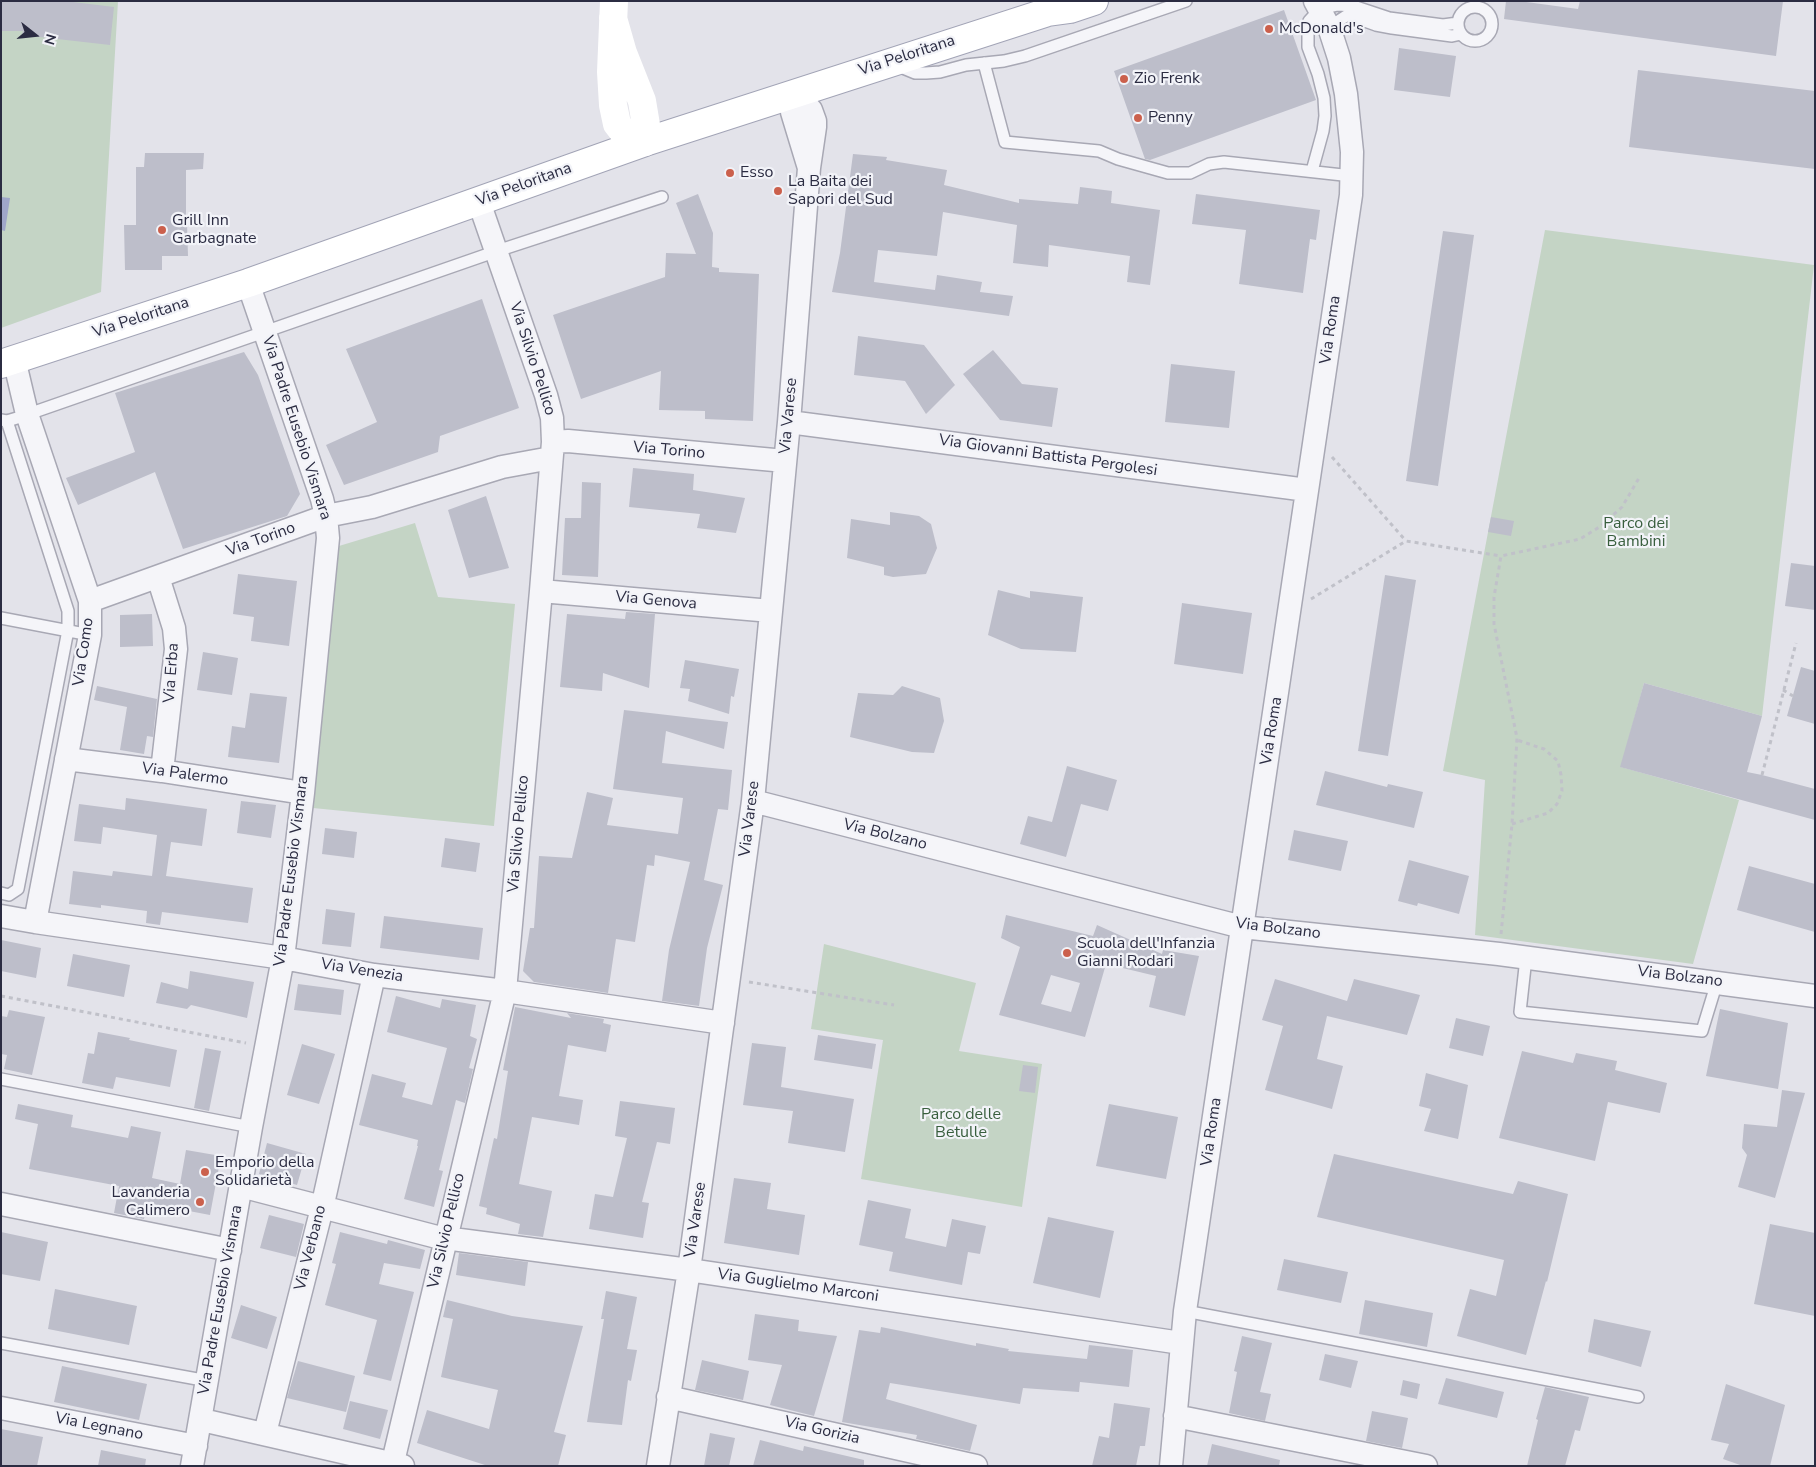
<!DOCTYPE html>
<html>
<head>
<meta charset="utf-8">
<style>
	body { margin:0 }
	#map { position:relative; width:1816px; height:1467px; overflow:hidden; background:#e3e3ea; font-family:"Nunito Sans",sans-serif }
	canvas { display:block }
	.frame { position:absolute; inset:0; border:2px solid #2b2c42; pointer-events:none }
	.north { position:absolute; left:10px; top:10px; width:50px; height:50px; -webkit-text-stroke:4px #f2f3f8; paint-order:stroke; rotate:106deg; font-size:14px; font-weight:700; line-height:20px; text-align:center; color:#2b2c42 }
	.north::after { content:''; display:block; margin:auto; width:18px; height:22px; background:#2b2c42; clip-path:polygon(50% 0,100% 100%,50% 72%,0 100%) }
</style>
</head>
<body>
<div id="map">
<canvas width="1816" height="1467"></canvas>
<div class="frame"></div>
<div class="north">N</div>
</div>
<script>
const ctx = document.querySelector('canvas').getContext('2d');
ctx.lineJoin = 'round';
function fill(path, color) {
  ctx.fillStyle = color;
  ctx.fill(path, 'evenodd');
}
function poly(rows) {
  const path = new Path2D();
  for (const r of rows) {
    if (r.length === 3) {
      path.moveTo(r[0] + r[2], r[1]);
      path.arc(r[0], r[1], r[2], 0, 2 * Math.PI);
      continue;
    }
    path.moveTo(r[0], r[1]);
    for (let i = 2; i < r.length; i += 2) path.lineTo(r[i], r[i + 1]);
  }
  return path;
}
function stroke(path, color, width, dash) {
  ctx.strokeStyle = color;
  ctx.lineWidth = width;
  ctx.lineCap = dash ? 'butt' : 'round';
  ctx.setLineDash(dash || []);
  ctx.stroke(path);
}
function drawText(font, color, halo, rows, align = 'center') {
  ctx.font = font + ' "Nunito Sans",sans-serif';
  ctx.lineWidth = 4.5;
  ctx.setLineDash([]);
  ctx.textBaseline = 'middle';
  ctx.strokeStyle = halo;
  ctx.fillStyle = color;
  for (const [text, x, y, turn = 0] of rows) {
    ctx.save();
    ctx.translate(x, y);
    ctx.rotate((+turn || 0) * Math.PI / 180);
    ctx.textAlign = isNaN(turn) ? turn : align;
    if (halo) ctx.strokeText(text, 0, 0);
    ctx.fillText(text, 0, 0);
    ctx.restore();
  }
}
fill(poly([
	[1,1,118,1,101,292,1,328],
	[1545,230,1814,265,1762,716,1644,683,1621,767,1739,800,1693,964,1475,935,1485,780,1443,771],
	[415,523,438,597,515,604,494,826,313,808,339,546],
	[824,944,976,983,959,1051,1042,1064,1022,1207,861,1179,883,1040,811,1029]
]), '#c4d4c5');
fill(poly([
	[1,197,10,198,5,231,1,230]
]), '#9fa6c9');
fill(poly([
	[1,1,65,1,114,7,110,45,22,35,23,31,1,31],
	[1506,1,1519,1,1578,9,1580,1,1783,1,1776,56,1504,19],
	[1284,10,1316,100,1150,160,1145,159,1114,71],
	[1399,48,1456,56,1450,97,1394,90],
	[1638,70,1815,91,1815,169,1629,147],
	[145,153,204,153,203,169,186,170,186,224,187,224,188,256,162,256,162,270,125,270,124,225,136,225,136,167,144,167],
	[853,154,887,157,886,160,947,170,944,185,1019,203,1019,199,1078,204,1080,187,1112,191,1111,203,1160,210,1150,285,1127,282,1130,256,1049,245,1048,267,1013,263,1017,225,943,212,937,256,878,250,874,282,935,290,937,275,982,282,980,292,1013,296,1009,316,832,292,840,253],
	[698,194,713,233,712,267,719,268,719,272,759,274,753,421,705,419,705,411,659,410,661,371,581,399,553,315,665,277,666,253,696,254,676,203],
	[1196,194,1320,210,1316,240,1310,239,1303,293,1239,284,1246,230,1192,224],
	[1443,231,1474,235,1438,486,1406,481],
	[482,299,519,408,440,436,438,452,344,485,326,445,377,422,346,349],
	[858,336,924,345,955,385,926,414,905,381,854,375],
	[993,350,1022,384,1058,388,1052,427,1000,420,963,374],
	[244,352,258,375,300,494,287,516,183,549,155,472,78,505,66,478,135,452,115,393],
	[1171,364,1235,371,1229,428,1165,422],
	[633,468,694,474,693,490,745,498,736,533,697,528,700,514,629,507],
	[582,482,601,483,598,577,562,575,565,518,581,518],
	[486,496,509,568,469,578,448,510],
	[890,512,919,516,931,524,937,548,926,574,893,577,884,575,884,567,847,558,851,519,890,525],
	[1491,517,1514,521,1511,536,1488,532],
	[1791,563,1815,566,1815,610,1785,606],
	[238,574,297,581,289,646,251,641,254,617,233,614],
	[1385,575,1416,580,1388,756,1358,751],
	[998,590,1030,598,1030,591,1083,597,1076,652,1021,649,988,635],
	[1182,603,1252,613,1243,674,1174,664],
	[626,612,655,614,649,688,603,673,602,691,560,687,567,614,625,619],
	[152,614,153,646,120,647,120,615],
	[203,652,238,658,232,695,197,690],
	[685,660,739,669,734,697,731,696,729,714,688,701,690,689,680,688],
	[1801,667,1815,671,1815,724,1787,716],
	[1644,683,1762,716,1747,772,1762,775,1815,789,1815,820,1620,767],
	[97,686,157,699,153,737,147,736,144,754,120,750,127,707,94,700],
	[902,686,940,698,944,721,934,753,912,752,850,737,858,693,893,695],
	[250,693,287,697,279,763,228,757,232,726,245,728],
	[624,710,728,722,724,749,666,731,662,763,732,770,728,810,718,809,704,880,723,885,707,948,699,1006,662,1001,669,950,690,862,655,855,654,866,647,865,635,942,616,939,608,993,534,982,523,971,530,928,534,928,539,856,572,858,587,792,613,798,607,825,678,834,683,798,613,789],
	[1067,766,1117,780,1108,811,1081,804,1066,857,1020,844,1028,816,1052,822],
	[1325,771,1387,787,1388,784,1423,792,1414,828,1316,805],
	[126,798,207,809,202,846,171,842,166,876,253,888,248,923,162,912,160,925,146,923,147,911,101,905,101,908,69,904,73,871,112,876,113,871,152,876,157,835,103,827,101,844,74,841,79,804,125,810],
	[241,801,276,805,271,838,237,833],
	[325,828,357,832,354,858,322,854],
	[1294,830,1348,841,1341,871,1288,860],
	[445,838,480,843,476,872,441,867],
	[1409,860,1469,876,1459,914,1418,903,1417,906,1398,901],
	[1749,866,1815,884,1815,932,1737,910],
	[326,909,355,913,351,947,322,944],
	[1006,915,1093,936,1097,925,1162,954,1163,950,1199,956,1185,1016,1149,1007,1156,976,1106,964,1085,1037,999,1015,1020,947,1001,938],
	[1051,975,1080,983,1071,1012,1041,1004],
	[384,916,483,928,479,960,380,948],
	[1,940,41,948,36,978,1,971],
	[73,954,130,965,124,997,67,986],
	[190,971,254,982,247,1018,191,1005,187,1009,156,1003,161,982,188,989],
	[1275,979,1347,1001,1354,979,1420,995,1407,1035,1327,1016,1317,1059,1343,1066,1332,1109,1265,1090,1283,1026,1262,1020],
	[298,984,344,990,341,1015,294,1010],
	[396,996,440,1008,442,999,476,1005,470,1036,477,1039,469,1068,473,1069,465,1103,456,1100,439,1170,443,1171,434,1207,404,1199,418,1146,417,1146,418,1140,359,1125,372,1074,406,1083,402,1097,432,1105,447,1048,387,1032],
	[515,1007,571,1018,567,1013,604,1019,603,1023,611,1025,606,1052,568,1045,559,1096,583,1100,579,1125,532,1117,519,1184,552,1191,543,1237,518,1234,520,1224,486,1214,487,1208,479,1206,494,1138,497,1139,508,1071,503,1070],
	[1720,1009,1788,1023,1778,1089,1706,1076],
	[9,1010,45,1017,32,1075,4,1069,7,1055,1,1054,1,1016,7,1017],
	[1456,1018,1490,1026,1483,1056,1449,1048],
	[98,1032,130,1038,129,1040,177,1050,170,1087,116,1077,113,1089,82,1083,88,1053,94,1054],
	[818,1035,876,1044,872,1069,814,1060],
	[752,1043,786,1047,781,1087,854,1099,845,1152,788,1143,793,1111,743,1105],
	[302,1044,335,1054,319,1104,287,1095],
	[205,1048,221,1051,209,1111,194,1108],
	[1522,1051,1573,1063,1576,1053,1617,1061,1615,1070,1667,1083,1660,1113,1608,1102,1595,1161,1499,1138],
	[1023,1065,1038,1067,1035,1093,1019,1091],
	[1426,1073,1468,1085,1458,1139,1424,1131,1431,1109,1419,1106],
	[1782,1090,1805,1093,1775,1198,1738,1187,1747,1155,1742,1148,1744,1124,1777,1127],
	[620,1101,675,1108,670,1144,657,1142,642,1202,649,1203,643,1238,589,1229,595,1194,613,1197,627,1138,615,1136],
	[18,1104,73,1115,71,1127,128,1138,131,1126,161,1132,152,1178,180,1184,186,1150,221,1156,210,1215,147,1203,144,1219,114,1213,119,1186,29,1169,38,1124,15,1119],
	[1109,1104,1178,1117,1166,1179,1096,1166],
	[267,1143,306,1154,297,1185,259,1174],
	[1334,1154,1513,1194,1518,1181,1568,1194,1547,1282,1546,1281,1526,1355,1457,1336,1470,1289,1496,1296,1504,1260,1317,1217],
	[734,1178,771,1183,767,1209,805,1215,799,1255,724,1243],
	[868,1200,911,1209,905,1238,946,1247,952,1219,986,1226,980,1254,968,1252,962,1285,889,1271,893,1252,859,1245],
	[269,1215,304,1224,296,1257,260,1248],
	[1048,1217,1114,1231,1100,1298,1033,1283],
	[1770,1224,1815,1233,1815,1316,1754,1304],
	[1,1232,48,1242,40,1281,1,1274],
	[340,1232,387,1244,388,1240,425,1250,420,1269,384,1263,379,1284,414,1292,391,1381,363,1374,377,1320,325,1305,336,1264,332,1263],
	[459,1253,528,1262,525,1286,456,1275],
	[1284,1259,1348,1272,1341,1303,1277,1290],
	[55,1289,137,1306,129,1345,48,1329],
	[606,1291,637,1297,627,1349,637,1350,631,1381,628,1380,622,1425,587,1422,604,1319,601,1319],
	[447,1300,512,1316,583,1326,554,1432,566,1435,558,1466,488,1466,417,1443,427,1410,489,1429,498,1390,441,1377,453,1319,443,1317],
	[1365,1300,1433,1313,1427,1347,1359,1334],
	[241,1305,277,1317,267,1349,231,1338],
	[755,1314,799,1320,798,1331,837,1336,814,1416,770,1405,782,1365,748,1360],
	[1594,1319,1651,1331,1641,1367,1588,1352],
	[881,1327,976,1346,976,1343,1009,1349,1008,1351,1087,1359,1089,1345,1133,1350,1129,1387,1080,1382,1079,1392,1023,1388,1020,1404,890,1383,886,1399,977,1425,970,1451,916,1439,917,1435,842,1422,859,1330,880,1333],
	[1242,1336,1272,1343,1260,1392,1271,1394,1265,1421,1229,1413,1237,1372,1234,1371],
	[1325,1354,1358,1361,1351,1388,1319,1380],
	[702,1360,749,1371,743,1400,695,1390],
	[298,1361,355,1376,346,1412,287,1398],
	[62,1366,147,1384,139,1420,54,1402],
	[1446,1378,1504,1392,1497,1418,1438,1404],
	[1403,1380,1420,1384,1417,1399,1400,1395],
	[1726,1384,1785,1405,1770,1466,1743,1466,1723,1459,1729,1444,1711,1440],
	[1545,1387,1589,1397,1580,1431,1575,1430,1565,1466,1527,1466,1538,1420,1536,1419],
	[350,1401,388,1410,380,1439,343,1429],
	[1114,1403,1150,1408,1145,1446,1140,1446,1136,1466,1092,1466,1099,1436,1109,1438],
	[1372,1411,1408,1418,1402,1448,1366,1441],
	[1,1429,43,1437,37,1466,1,1466],
	[710,1433,735,1438,729,1466,704,1466],
	[760,1440,803,1451,804,1446,864,1460,864,1466,753,1466],
	[1212,1444,1280,1460,1279,1466,1207,1466],
	[101,1450,146,1459,145,1466,98,1466]
]), '#bdbeca');
const lane = poly([
	[1475,24,17],
	[1329,27,1346,16,1351,16,1376,25,1392,28,1452,36,1461,34],
	[984,63,1005,142,1099,151,1118,159,1168,173,1190,173,1209,164,1224,162,1352,176],
	[898,66,915,73,926,73,940,72,966,65,1004,61,1025,56,1186,1],
	[1312,171,1323,131,1325,116,1324,98,1318,74,1308,47,1308,34,1309,21,1320,9,1338,5,1353,6,1389,18,1443,25,1458,23],
	[1,420,7,421,17,418,497,251,662,197],
	[1,618,90,635],
	[1,893,9,895,18,889,68,630,68,611,7,421],
	[1526,958,1520,1012,1702,1031,1717,982],
	[1,1079,251,1127],
	[1185,1311,1638,1397],
	[1,1343,208,1381]
]);
const street = poly([
	[14,359,27,414,90,601,90,635,35,922],
	[789,422,1307,490],
	[553,442,568,441,785,461],
	[158,577,174,628,176,649,162,771],
	[541,591,771,611],
	[90,601,326,516,372,507,502,467,551,458],
	[66,759,162,771,303,793],
	[753,801,1242,927,1499,954,1815,996],
	[1,916,35,922,283,958,374,975,505,991,723,1023],
	[241,1186,437,1237,689,1270,1181,1343],
	[1,1204,230,1250],
	[668,1397,976,1466],
	[1,1408,196,1446],
	[1175,1416,1426,1466],
	[202,1420,403,1466],
	[265,1433,322,1208,374,975],
	[192,1466,251,1127,283,958,303,793,328,538,326,516,322,499,248,283],
	[392,1466,505,991,541,591,553,442,552,418,546,395,479,202],
	[658,1466,689,1270,753,801,789,422,809,168,815,127,815,121,811,110,796,92,792,103,792,112,809,168],
	[1171,1466,1185,1311,1351,195,1352,152,1346,94,1339,58,1329,27,1315,1]
]);
const primary = poly([
	[1,364,248,283,645,142,1048,12,1070,9,1094,1]
]);
stroke(lane, '#a8a8b4', 14);
stroke(street, '#a8a8b4', 25);
stroke(primary, '#a2a4b6', 30);
stroke(poly([
	[1332,457,1406,541],
	[1311,599,1406,541,1501,556],
	[1783,690,1793,696],
	[1762,775,1796,643],
	[1512,824,1548,813,1557,804,1562,791,1561,775,1558,761,1544,749,1517,740],
	[1501,934,1512,824,1517,738,1494,624,1494,597,1501,556,1580,539,1601,526,1622,507,1639,478],
	[749,982,894,1005],
	[1,996,246,1043]
]), '#c0c1c9', 3, [4, 4]);
stroke(lane, '#f5f5f9', 11);
stroke(street, '#f5f5f9', 22);
stroke(poly([
	[613,18,623,53,642,101,646,125,645,142,636,139,624,133,617,124,613,105,611,72,614,1]
]), '#fff', 28);
stroke(primary, '#fff', 28);
for (const [x, y, r, color] of [
	[1269,29,5,"#cb604c"],
	[1124,79,5,"#cb604c"],
	[1138,118,5,"#cb604c"],
	[730,173,5,"#cb604c"],
	[778,191,5,"#cb604c"],
	[162,230,5,"#cb604c"],
	[1067,953,5,"#cb604c"],
	[205,1172,5,"#cb604c"],
	[200,1202,5,"#cb604c"]
]) {
  const dot = new Path2D();
  dot.arc(x, y, r, 0, 2 * Math.PI);
  ctx.fillStyle = color;
  ctx.fill(dot);
  stroke(dot, '#f2f3f8', 2);
}
drawText('16px', '#2b2c42', '#f2f3f8', [
	["McDonald's",1279,29],
	["Zio Frenk",1134,79],
	["Penny",1148,118],
	["Esso",740,173],
	["La Baita dei",788,182],
	["Sapori del Sud",788,200],
	["Grill Inn",172,221],
	["Garbagnate",172,239],
	["Scuola dell'Infanzia",1077,944],
	["Gianni Rodari",1077,962],
	["Emporio della",215,1163],
	["Solidarietà",215,1181],
	["Lavanderia",190,1193,"right"],
	["Calimero",190,1211,"right"]
], 'left');
drawText('16px', '#2b2c42', '#f2f3f8', [
	["Via Peloritana",907,56,-18],
	["Via Peloritana",524,185,-20],
	["Via Peloritana",141,318,-18],
	["Via Roma",1331,330,-82],
	["Via Silvio Pellico",532,359,72],
	["Via Varese",789,416,-85],
	["Via Padre Eusebio Vismara",296,428,72],
	["Via Torino",669,451,5],
	["Via Giovanni Battista Pergolesi",1048,456,8],
	["Via Torino",261,540,-20],
	["Via Genova",656,601,5],
	["Via Como",84,652,-82],
	["Via Erba",172,673,-86],
	["Via Roma",1272,731,-81],
	["Via Palermo",185,775,8],
	["Via Varese",750,819,-83],
	["Via Silvio Pellico",519,834,-85],
	["Via Bolzano",885,835,14],
	["Via Padre Eusebio Vismara",292,871,-83],
	["Via Bolzano",1278,929,7],
	["Via Venezia",362,971,9],
	["Via Bolzano",1680,977,7],
	["Via Roma",1212,1132,-82],
	["Via Varese",696,1220,-82],
	["Via Silvio Pellico",447,1231,-77],
	["Via Verbano",311,1248,-76],
	["Via Guglielmo Marconi",798,1286,8],
	["Via Padre Eusebio Vismara",221,1300,-80],
	["Via Legnano",99,1427,11],
	["Via Gorizia",822,1431,13]
]);
drawText('16px', '#385e3d', '#f2f3f8', [
	["Parco dei",1636,524],
	["Bambini",1636,542],
	["Parco delle",961,1115],
	["Betulle",961,1133]
]);
</script>
</body>
</html>
